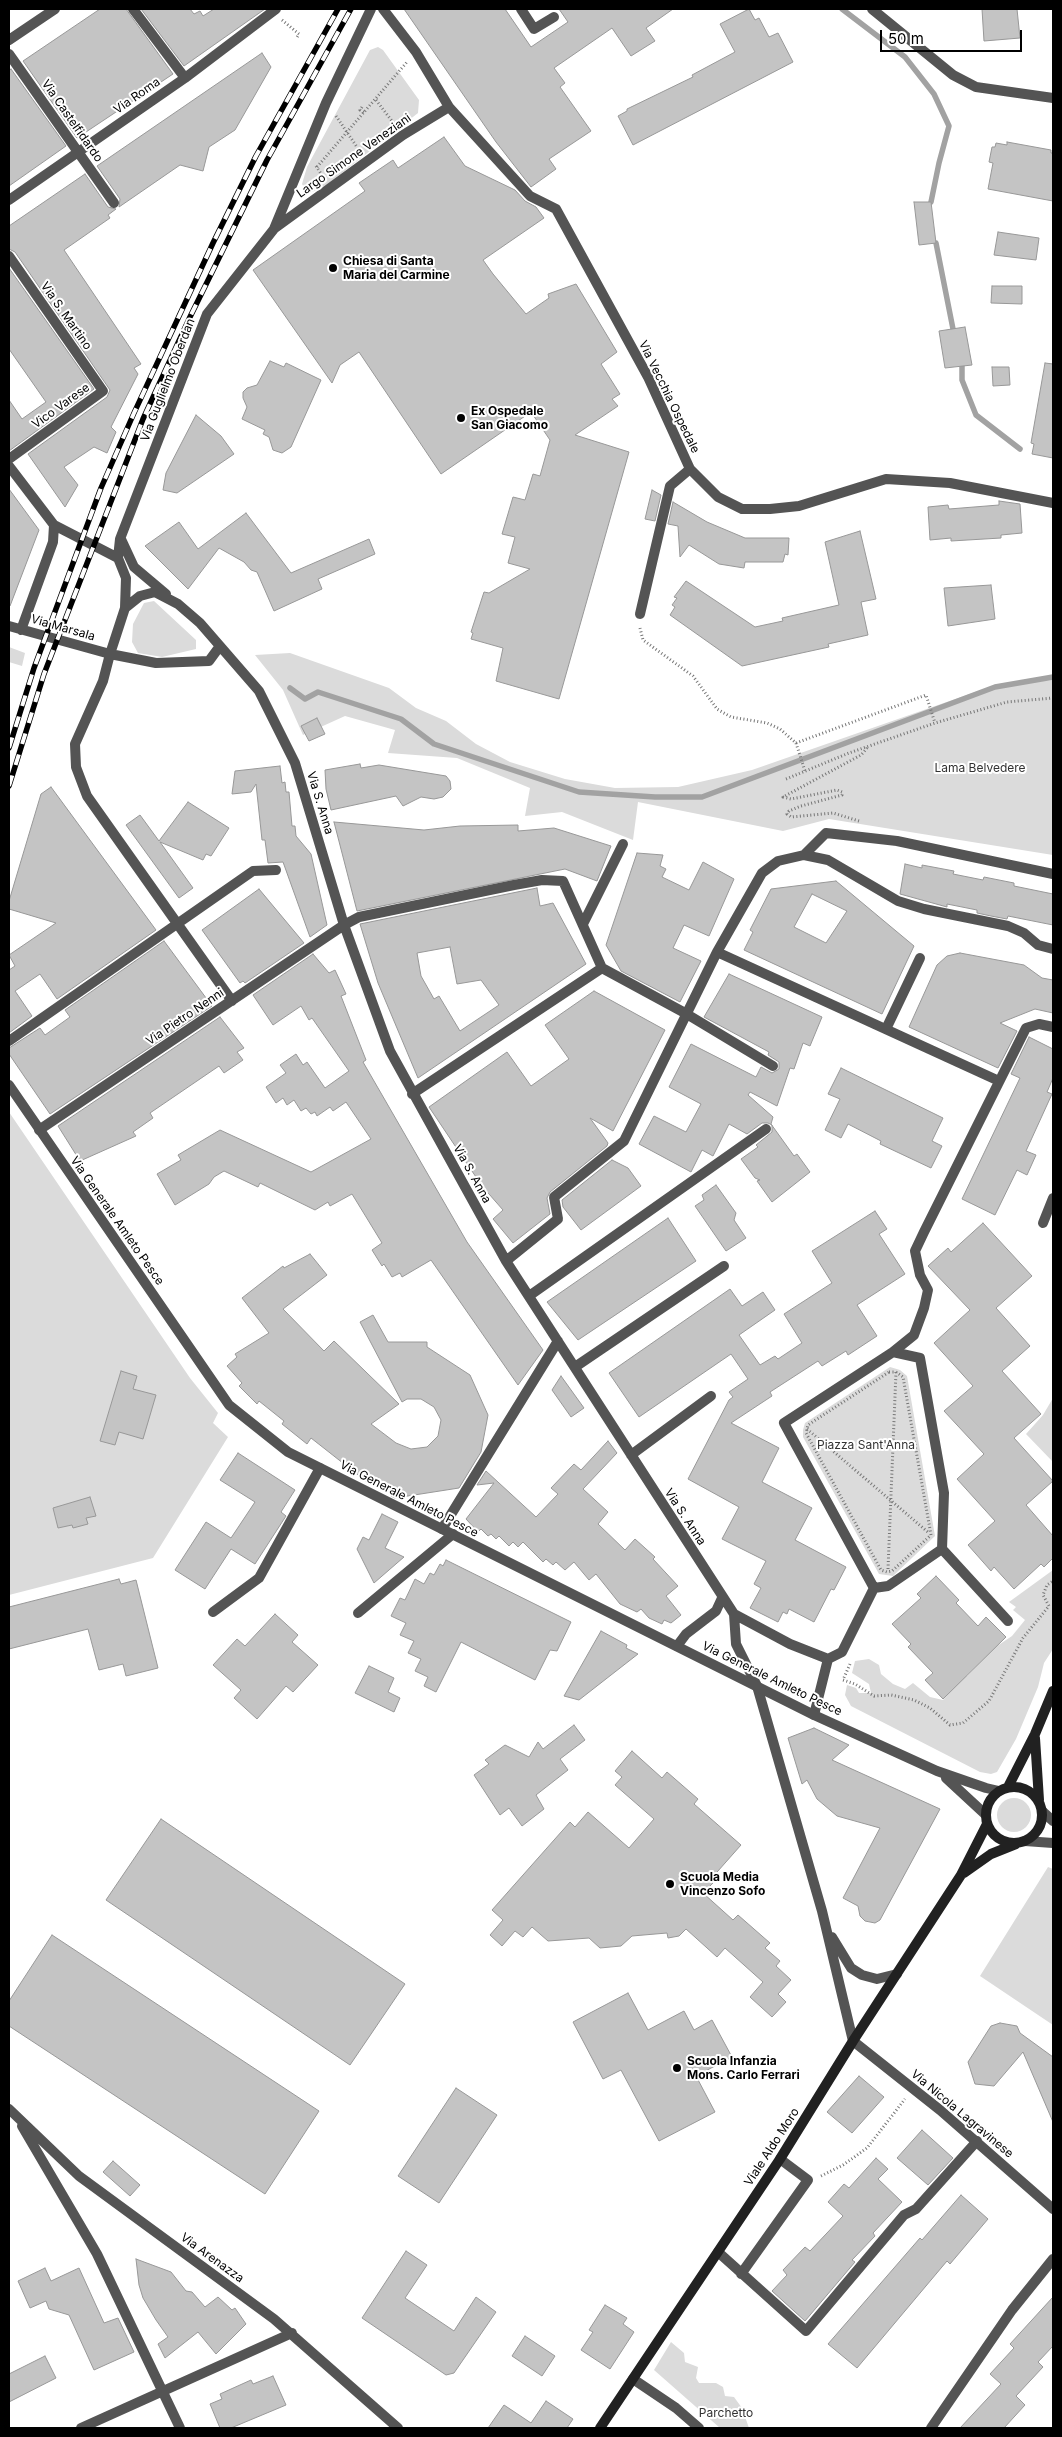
<!DOCTYPE html>
<html>
<head>
<meta charset="utf-8">
<style>
	body { margin:0 }
	#map { position:relative; width:1062px; height:2437px; overflow:hidden; background:#fff; font-family:Inter,sans-serif }
	canvas { display:block }
	.frame { position:absolute; inset:0; border:10px solid #000; pointer-events:none }
	.scale { position:absolute; left:880px; top:30px; width:142px; height:22px; box-sizing:border-box; border:2px solid #000; border-top:0; padding-left:6px; font-size:15px; line-height:18px; white-space:nowrap; color:#000; -webkit-text-stroke:4px #fff; paint-order:stroke }
</style>
</head>
<body>
<div id="map">
<canvas width="1062" height="2437"></canvas>
<div class="frame"></div>
<div class="scale">50 m</div>
</div>
<script>
const ctx = document.querySelector('canvas').getContext('2d');
ctx.lineJoin = 'round';
function fill(path, color) {
  ctx.fillStyle = color;
  ctx.fill(path, 'evenodd');
}
function poly(rows) {
  const path = new Path2D();
  for (const r of rows) {
    if (r.length === 3) {
      path.moveTo(r[0] + r[2], r[1]);
      path.arc(r[0], r[1], r[2], 0, 2 * Math.PI);
      continue;
    }
    path.moveTo(r[0], r[1]);
    for (let i = 2; i < r.length; i += 2) path.lineTo(r[i], r[i + 1]);
  }
  return path;
}
function stroke(path, color, width, dash) {
  ctx.strokeStyle = color;
  ctx.lineWidth = width;
  ctx.lineCap = dash ? 'butt' : 'round';
  ctx.setLineDash(dash || []);
  ctx.stroke(path);
}
function drawText(font, color, halo, rows, align = 'center') {
  ctx.font = font + ' Inter,sans-serif';
  ctx.lineWidth = 4;
  ctx.setLineDash([]);
  ctx.textBaseline = 'middle';
  ctx.strokeStyle = halo;
  ctx.fillStyle = color;
  for (const [text, x, y, turn = 0] of rows) {
    ctx.save();
    ctx.translate(x, y);
    ctx.rotate((+turn || 0) * Math.PI / 180);
    ctx.textAlign = isNaN(turn) ? turn : align;
    if (halo) ctx.strokeText(text, 0, 0);
    ctx.fillText(text, 0, 0);
    ctx.restore();
  }
}
fill(poly([
	[378,47,383,50,419,100,418,113,328,184,308,194,302,184,307,167,370,50],
	[154,601,196,640,196,649,162,657,138,653,132,642,133,624,144,603],
	[9,647,25,653,22,666,9,662],
	[290,653,389,688,416,708,446,721,476,744,510,762,565,779,615,788,678,787,752,770,981,690,1037,681,1053,680,1053,855,829,819,783,831,638,802,633,840,562,812,525,816,530,788,457,758,388,753,395,730,345,716,303,735,283,690,255,655],
	[9,1112,190,1378,218,1413,213,1423,228,1437,153,1558,9,1595],
	[890,1367,900,1370,907,1376,935,1536,893,1576,879,1574,803,1437,803,1430,805,1423],
	[1053,1398,1053,1462,1026,1434,1043,1415],
	[1053,1570,1053,1649,1044,1663,1038,1687,1016,1739,997,1772,991,1774,980,1772,851,1706,845,1695,847,1685,856,1688,859,1693,871,1693,869,1684,852,1673,855,1661,869,1659,879,1665,881,1674,893,1684,905,1689,913,1683,930,1697,943,1700,965,1675,967,1676,994,1648,1012,1636,1025,1620,1013,1610,1016,1607,1009,1602],
	[1014,1815,17],
	[1048,1867,1053,1869,1053,2025,980,1976],
	[671,2342,684,2353,685,2362,698,2367,696,2378,699,2383,716,2383,723,2387,725,2396,734,2397,742,2408,749,2428,720,2428,654,2370]
]), '#dbdbdb');
stroke(poly([
	[842,9,905,57,934,94,949,126,939,163,931,202],
	[936,243,953,329],
	[962,366,962,380,976,415,1020,449],
	[290,688,305,699,318,692,401,719,434,744,579,792,655,797,702,797,995,687,1053,677]
]), '#a2a2a2', 5.5);
const building = poly([
	[100,9,126,9,173,74,77,138,23,61,100,9],
	[141,9,190,9,194,14,200,11,203,16,214,9,265,9,184,66,141,9],
	[404,9,505,9,531,47,568,22,559,9,673,9,646,28,655,41,631,56,612,28,554,68,565,83,560,87,591,131,549,159,556,169,531,187,496,142,404,9],
	[749,9,755,20,759,18,769,37,778,33,793,62,633,145,618,116,627,111,627,109,693,77,692,75,735,52,720,24,749,9],
	[982,9,1017,9,1020,38,984,41,982,9],
	[262,53,271,67,235,130,209,147,203,171,180,165,119,207,120,199,97,166,262,53],
	[11,69,66,146,9,186,9,71,11,69],
	[444,137,465,166,515,190,525,201,536,207,544,218,483,260,493,274,526,314,549,298,548,294,576,284,617,352,601,364,620,394,612,399,618,406,575,435,629,452,559,699,496,681,503,648,471,639,473,633,471,632,484,592,489,593,530,569,508,563,515,537,502,534,513,497,525,500,533,474,540,476,550,440,531,412,441,474,359,352,340,365,332,383,253,270,365,191,359,183,393,160,398,168,444,137],
	[1007,142,1051,150,1051,153,1053,153,1053,201,988,189,993,163,989,162,992,147,995,147,996,143,1007,145,1007,142],
	[85,174,108,207,116,209,108,215,110,218,64,250,141,364,134,368,138,374,111,427,116,432,107,453,94,447,64,467,78,485,65,507,28,454,107,397,110,390,15,252,9,249,9,226,85,174],
	[914,202,931,202,936,243,919,245,914,202],
	[998,232,1039,238,1036,260,994,255,998,232],
	[9,268,94,389,9,451,9,400,22,419,46,402,9,349,9,268],
	[992,286,1022,286,1022,304,991,303,992,286],
	[965,327,972,365,945,368,939,331,965,327],
	[270,361,284,367,286,363,321,380,291,447,282,453,273,450,269,437,263,434,265,430,242,419,247,407,243,398,243,392,247,388,257,385,270,361],
	[1045,363,1053,364,1053,458,1032,454,1034,444,1031,443,1045,363],
	[992,367,1009,367,1010,385,993,386,992,367],
	[196,415,221,436,234,454,177,493,163,490,166,473,196,415],
	[9,489,39,530,10,606,9,606,9,489],
	[652,490,661,495,655,521,645,519,652,490],
	[999,501,1020,504,1022,533,1001,535,1001,538,951,541,951,538,930,540,928,507,948,505,949,509,999,505,999,501],
	[673,502,707,522,745,538,789,538,788,555,785,554,783,562,745,562,744,568,719,564,689,545,680,557,678,526,668,524,673,502],
	[246,513,291,573,369,539,375,554,318,579,322,589,274,611,257,572,251,570,244,562,219,548,188,589,145,546,179,522,198,549,246,513],
	[860,531,876,599,861,602,868,635,828,644,829,647,742,666,670,615,675,607,672,605,677,598,674,597,686,581,755,627,783,621,782,618,839,605,825,542,860,531],
	[991,585,995,619,948,626,944,588,991,585],
	[317,718,325,734,309,741,301,726,317,718],
	[360,764,361,768,379,765,446,776,450,781,451,789,443,797,434,799,421,797,403,806,396,796,331,810,326,789,325,770,360,764],
	[280,766,282,783,285,782,286,792,289,792,292,826,295,826,296,836,311,854,327,925,310,937,283,862,268,863,265,840,262,840,256,784,251,792,232,794,235,771,280,766],
	[51,787,156,930,57,999,40,974,15,991,32,1016,9,1033,9,970,15,966,9,955,56,923,9,909,9,901,41,794,51,787],
	[188,802,229,828,211,856,206,854,203,860,160,842,193,888,179,898,126,825,140,815,159,841,188,802],
	[334,822,424,830,460,826,518,825,518,831,554,828,611,846,597,881,565,869,357,911,334,822],
	[637,853,663,855,660,866,666,869,662,877,689,890,703,862,734,879,709,936,684,925,673,948,701,961,680,1002,621,971,606,945,637,853],
	[905,864,922,868,922,865,954,871,953,874,983,880,984,877,1014,883,1014,886,1053,894,1053,925,1008,916,1007,919,991,916,977,913,977,910,947,904,947,907,900,894,905,864],
	[836,881,914,946,882,1014,744,950,753,932,750,930,771,889,836,881],
	[812,894,847,911,826,943,794,927,812,894],
	[537,888,540,906,553,903,586,964,418,1078,378,983,360,924,537,888],
	[450,947,457,984,481,980,499,1005,460,1031,439,996,434,999,421,976,417,953,450,947],
	[259,889,304,943,245,983,243,981,240,983,202,930,259,889],
	[164,941,212,1006,50,1114,9,1054,9,1048,40,1028,45,1035,70,1017,65,1010,164,941],
	[960,953,1024,965,1042,978,1053,980,1053,1013,1035,1009,1000,1023,1017,1031,998,1068,909,1027,937,965,947,956,960,953],
	[313,954,329,973,335,970,346,994,341,996,366,1060,363,1062,467,1242,543,1350,518,1385,431,1260,402,1277,400,1273,392,1277,384,1264,382,1266,372,1250,382,1243,352,1194,330,1206,328,1202,315,1210,260,1183,258,1187,224,1171,214,1177,209,1184,175,1205,157,1174,181,1160,178,1155,220,1130,311,1172,371,1139,346,1102,333,1111,330,1107,317,1116,315,1112,311,1114,306,1108,301,1111,294,1100,287,1105,283,1098,276,1103,266,1087,286,1073,280,1065,296,1054,303,1065,307,1062,325,1088,349,1071,312,1018,309,1020,301,1006,273,1025,253,995,313,954],
	[729,974,822,1017,810,1046,803,1043,794,1069,790,1068,777,1106,750,1092,748,1095,773,1117,771,1124,794,1156,797,1154,810,1172,772,1202,757,1181,760,1180,755,1178,741,1159,758,1147,756,1145,772,1132,772,1125,768,1123,762,1123,747,1134,729,1124,713,1156,702,1150,691,1172,639,1144,654,1116,686,1132,701,1104,669,1087,691,1044,756,1077,761,1067,772,1073,779,1069,779,1062,768,1055,769,1052,704,1017,729,974],
	[594,991,665,1030,613,1131,590,1118,608,1143,607,1146,550,1192,547,1198,550,1214,513,1243,493,1219,503,1210,482,1186,429,1107,507,1052,531,1086,569,1059,545,1025,594,991],
	[220,1017,244,1048,237,1052,243,1060,224,1073,219,1066,150,1113,153,1118,133,1132,136,1136,80,1161,58,1126,220,1017],
	[1029,1037,1053,1049,1053,1078,1047,1092,1052,1094,1026,1151,1036,1155,1027,1175,1017,1170,995,1215,962,1199,1020,1078,1011,1074,1029,1037],
	[841,1068,943,1118,932,1141,942,1146,931,1168,880,1144,881,1141,848,1124,841,1138,825,1130,840,1099,828,1094,841,1068],
	[612,1160,628,1168,641,1186,581,1230,563,1207,562,1200,612,1160],
	[716,1185,736,1213,734,1220,746,1238,726,1251,695,1206,704,1200,702,1195,716,1185],
	[875,1211,887,1229,879,1234,905,1274,857,1305,877,1336,848,1355,846,1351,822,1366,818,1361,770,1392,772,1396,731,1423,779,1448,762,1482,812,1508,795,1540,846,1567,834,1590,831,1589,814,1622,789,1609,787,1614,783,1612,778,1622,750,1608,761,1588,754,1584,766,1561,722,1539,739,1507,688,1479,729,1400,733,1397,729,1392,748,1379,731,1354,639,1417,609,1373,730,1289,742,1306,763,1292,775,1310,739,1335,760,1365,775,1356,778,1359,802,1343,784,1314,832,1283,812,1251,875,1211],
	[668,1218,696,1261,578,1340,547,1302,668,1218],
	[983,1223,1032,1276,996,1308,1030,1346,1002,1371,1041,1414,1014,1438,1053,1481,1026,1505,1053,1536,1053,1558,1044,1567,1041,1564,1014,1589,994,1567,991,1571,968,1545,995,1521,957,1479,984,1454,944,1411,973,1386,934,1343,970,1310,928,1266,948,1248,951,1252,983,1223],
	[310,1254,327,1275,283,1309,324,1351,334,1341,399,1404,371,1424,396,1443,411,1449,427,1447,438,1436,441,1420,434,1407,421,1399,407,1399,402,1402,360,1322,373,1315,388,1342,427,1342,427,1347,470,1375,488,1415,481,1452,459,1488,395,1498,391,1496,393,1492,367,1482,311,1438,307,1444,282,1424,284,1421,259,1401,257,1404,239,1386,242,1383,227,1366,237,1357,235,1354,269,1333,242,1298,283,1266,284,1268,310,1254],
	[121,1371,137,1376,133,1389,156,1395,143,1439,119,1432,115,1445,100,1441,121,1371],
	[561,1376,584,1408,571,1417,552,1390,561,1376],
	[608,1441,617,1453,583,1489,608,1512,598,1524,625,1550,635,1539,655,1557,653,1559,678,1586,666,1596,681,1615,671,1623,664,1620,662,1624,649,1618,641,1609,637,1612,620,1604,596,1574,589,1580,574,1562,565,1570,556,1562,553,1565,546,1559,543,1562,523,1542,518,1547,513,1542,509,1546,499,1536,496,1539,491,1534,488,1536,481,1529,478,1532,466,1519,494,1483,477,1485,486,1471,536,1517,558,1494,551,1488,574,1464,581,1470,608,1441],
	[238,1453,295,1490,281,1512,286,1516,255,1564,231,1549,205,1589,175,1570,206,1522,231,1538,255,1502,220,1480,238,1453],
	[90,1497,96,1516,86,1518,88,1524,73,1528,72,1525,58,1528,53,1508,90,1497],
	[382,1514,398,1522,385,1548,404,1557,374,1583,357,1549,363,1537,369,1540,382,1514],
	[446,1560,571,1622,557,1651,550,1650,535,1680,461,1642,436,1692,424,1686,428,1677,415,1671,421,1659,408,1653,414,1641,400,1635,406,1623,391,1616,400,1598,405,1600,415,1579,424,1584,430,1573,434,1575,440,1564,443,1566,446,1560],
	[936,1576,959,1600,956,1603,978,1626,986,1617,1006,1637,943,1699,925,1680,933,1673,908,1647,911,1644,892,1624,921,1598,917,1594,936,1576],
	[119,1579,121,1584,136,1580,158,1668,126,1676,123,1664,99,1670,88,1629,9,1649,9,1607,119,1579],
	[275,1614,298,1635,292,1642,318,1665,293,1692,286,1686,257,1719,234,1698,241,1690,213,1665,237,1639,245,1646,275,1614],
	[601,1631,627,1645,626,1648,638,1654,579,1700,564,1696,601,1631],
	[369,1666,394,1678,388,1692,400,1698,394,1712,355,1693,369,1666],
	[574,1725,585,1740,560,1759,568,1770,536,1795,544,1809,522,1826,509,1808,500,1815,474,1775,489,1764,485,1760,505,1745,529,1757,538,1742,543,1749,574,1725],
	[814,1728,849,1745,832,1760,940,1809,880,1920,875,1923,865,1921,860,1916,858,1906,843,1898,880,1828,837,1816,817,1799,807,1780,802,1784,788,1738,814,1728],
	[632,1751,662,1778,667,1772,698,1799,694,1804,741,1845,710,1880,713,1883,703,1893,733,1920,738,1915,770,1943,765,1948,780,1961,776,1966,791,1980,778,1994,786,2002,772,2017,750,1997,763,1982,725,1948,717,1957,686,1929,679,1936,668,1938,667,1933,632,1936,621,1946,600,1948,589,1938,548,1941,532,1927,523,1937,515,1931,502,1946,490,1935,503,1920,492,1910,570,1822,575,1827,588,1812,629,1848,654,1819,615,1785,622,1777,615,1771,632,1751],
	[161,1819,405,1984,350,2065,106,1900,161,1819],
	[52,1935,319,2111,265,2194,9,2026,9,2001,52,1935],
	[628,1993,648,2030,684,2011,694,2030,712,2020,732,2057,696,2076,715,2112,659,2141,621,2070,603,2079,573,2022,628,1993],
	[1000,2023,1017,2026,1020,2033,1053,2057,1053,2122,1023,2052,994,2086,975,2084,968,2062,991,2026,1000,2023],
	[859,2076,884,2097,852,2133,827,2112,859,2076],
	[456,2088,497,2115,439,2203,398,2176,456,2088],
	[922,2130,953,2158,928,2185,897,2158,922,2130],
	[876,2158,888,2169,878,2179,902,2202,873,2233,875,2236,852,2260,855,2262,805,2321,772,2291,787,2275,783,2270,805,2247,810,2251,843,2216,828,2202,844,2184,849,2188,876,2158],
	[113,2161,140,2185,130,2196,103,2172,113,2161],
	[961,2195,988,2219,950,2264,947,2261,857,2368,828,2344,920,2238,922,2240,961,2195],
	[406,2251,427,2265,405,2298,454,2331,476,2297,496,2312,454,2373,446,2375,362,2318,406,2251],
	[136,2259,171,2272,186,2291,192,2292,205,2307,218,2297,232,2310,235,2308,246,2324,216,2354,198,2332,165,2358,158,2344,168,2337,156,2320,143,2298,139,2285,136,2259],
	[45,2268,51,2281,79,2268,104,2323,118,2318,134,2352,94,2370,69,2315,49,2309,46,2301,30,2308,18,2281,45,2268],
	[1053,2297,1053,2346,1038,2362,1043,2367,1016,2396,1025,2405,1004,2428,960,2428,1001,2384,990,2374,1014,2348,1010,2344,1053,2297],
	[605,2305,627,2318,623,2324,634,2332,610,2369,581,2350,593,2332,589,2330,605,2305],
	[525,2336,555,2356,542,2376,512,2356,525,2336],
	[45,2356,56,2378,9,2402,9,2374,45,2356],
	[273,2376,286,2405,231,2428,220,2428,210,2404,222,2399,220,2394,251,2380,253,2384,273,2376],
	[546,2401,573,2419,567,2428,488,2428,504,2405,531,2423,546,2401]
]);
fill(building, '#c4c4c4');
stroke(building, '#989898', 1);
stroke(poly([
	[282,20,299,34,296,39],
	[376,100,395,125],
	[362,107,360,110,365,113],
	[336,116,359,150],
	[316,166,323,177],
	[317,167,407,62],
	[640,628,643,640,693,676,717,709,731,717,767,723,780,729,796,743,805,771],
	[796,743,926,695,935,723],
	[786,779,849,753,935,723,1007,702,1053,698],
	[859,821,833,813,791,817,787,814,789,811,801,806,842,795,842,792,837,790,791,799,783,797,861,755,868,747],
	[889,1372,896,1372,903,1377,931,1535,892,1571,887,1572,881,1570,806,1433,808,1425,889,1372],
	[807,1429,929,1533],
	[888,1569,896,1372],
	[850,1664,843,1680,855,1684,874,1696,891,1695,914,1700,930,1708,950,1725,963,1723,989,1701,1023,1638,1049,1606,1043,1595,1047,1585,1053,1581],
	[821,2176,843,2165,867,2148,905,2099]
]), '#767676', 3, [1, 2.5]);
stroke(poly([
	[213,1612,259,1578,320,1468],
	[358,1613,453,1534]
]), '#545454', 10);
stroke(poly([
	[133,9,185,78],
	[383,9,416,52,449,107,530,196,556,209,648,377,690,469,718,497,742,509,770,509,799,506,886,479,950,483,1053,503],
	[521,9,534,29,554,17],
	[872,9,953,75,976,87,1053,98],
	[9,40,55,9],
	[9,54,114,203],
	[9,200,185,78,276,9],
	[275,228,403,135,449,107],
	[9,256,103,391,9,459],
	[9,466,54,525,53,542,21,630],
	[54,525,118,558,126,578,125,608],
	[121,539,134,567,166,594],
	[118,558,120,539,207,314,274,229,326,103,371,9],
	[640,614,670,486,690,469],
	[9,626,110,654,103,681,75,744,76,767,87,796,232,1001],
	[220,646,209,661,156,663,110,654,125,608,140,596,155,592,178,604,200,623,259,691,295,763,344,925,390,1051,506,1261,734,1614,736,1644,757,1686,822,1911,853,2041],
	[804,855,826,833,897,841,1053,874],
	[583,924,623,844],
	[717,952,999,1081],
	[602,968,685,1013,773,1066],
	[886,1029,920,958],
	[9,1041,253,871,276,870],
	[39,1130,344,925,359,917,514,885,542,880,563,881,602,968,412,1094],
	[1043,1223,1053,1198],
	[506,1261,558,1219,554,1197,624,1141,717,952,762,873,778,861,804,855,828,860,898,901,924,909,1008,926,1024,933,1038,945,1053,949],
	[529,1296,766,1129],
	[893,1352,920,1358,944,1493,942,1549,888,1586,874,1588,784,1423,893,1352],
	[893,1352,914,1335,924,1308,928,1290,920,1275,915,1251,924,1232,1026,1028,1039,1024,1053,1027],
	[575,1367,724,1266],
	[631,1455,711,1396],
	[442,1529,558,1341],
	[942,1549,1008,1621],
	[734,1614,790,1644,828,1659,842,1652,874,1588],
	[677,1646,686,1634,716,1611,722,1598],
	[814,1715,828,1659],
	[832,1937,851,1968,862,1975,877,1979,897,1974],
	[9,2109,79,2176,274,2319,398,2428],
	[22,2126,97,2254,180,2428],
	[718,2252,806,2331,904,2215,916,2209,977,2141],
	[741,2274,808,2180,780,2159],
	[633,2379,676,2408,699,2428],
	[81,2428,292,2333],
	[931,2428,1012,2310,1053,2259]
]), '#545454', 10);
stroke(poly([
	[9,1085,229,1405,288,1452,814,1715,937,1771,986,1788,999,1791],
	[946,1778,986,1815],
	[1042,1811,1053,1821],
	[1025,1841,1053,1843],
	[853,2041,940,2110,1053,2209]
]), '#545454', 10);
stroke(poly([
	[1035,1738,1039,1800],
	[1014,1815,28],
	[1008,1787,1035,1734,1053,1691],
	[964,1873,991,1854,1016,1844],
	[600,2428,780,2159,853,2041,961,1875,987,1824]
]), '#212121', 10);
const rail = poly([
	[9,748,34,668,101,488,134,413,213,243,256,156,338,9],
	[9,786,44,674,143,419,190,317,267,160,351,9]
]);
stroke(rail, '#000', 5.5);
stroke(rail, '#fff', 4, [11]);
for (const [x, y, r, color] of [
	[333,268,5,"#000"],
	[461,418,5,"#000"],
	[670,1884,5,"#000"],
	[677,2068,5,"#000"]
]) {
  const dot = new Path2D();
  dot.arc(x, y, r, 0, 2 * Math.PI);
  ctx.fillStyle = color;
  ctx.fill(dot);
  stroke(dot, '#fff', 2);
}
drawText('12px', '#000', '#fff', [
	["Via Roma",137,96,-35],
	["Via Castelfidardo",72,121,55],
	["Largo Simone Veneziani",354,156,-35],
	["Via S. Martino",66,316,55],
	["Via Guglielmo Oberdan",168,380,-69],
	["Via Vecchia Ospedale",669,397,64],
	["Vico Varese",61,406,-36],
	["Via Marsala",63,628,16],
	["Via S. Anna",320,803,73],
	["Via Pietro Nenni",185,1017,-34],
	["Via S. Anna",472,1174,61],
	["Via Generale Amleto Pesce",117,1221,55],
	["Via Generale Amleto Pesce",409,1499,27],
	["Via S. Anna",685,1517,57],
	["Via Generale Amleto Pesce",772,1679,26],
	["Via Nicola Lagravinese",962,2114,40],
	["Viale Aldo Moro",772,2147,-57],
	["Via Arenazza",212,2258,36]
]);
drawText('bold 12px', '#000', '#fff', [
	["Chiesa di Santa",343,261],
	["Maria del Carmine",343,275],
	["Ex Ospedale",471,411],
	["San Giacomo",471,425],
	["Scuola Media",680,1877],
	["Vincenzo Sofo",680,1891],
	["Scuola Infanzia",687,2061],
	["Mons. Carlo Ferrari",687,2075]
], 'left');
drawText('12px', '#323232', '#fff', [
	["Lama Belvedere",980,768],
	["Piazza Sant'Anna",866,1445],
	["Parchetto",726,2413]
]);
</script>
</body>
</html>
